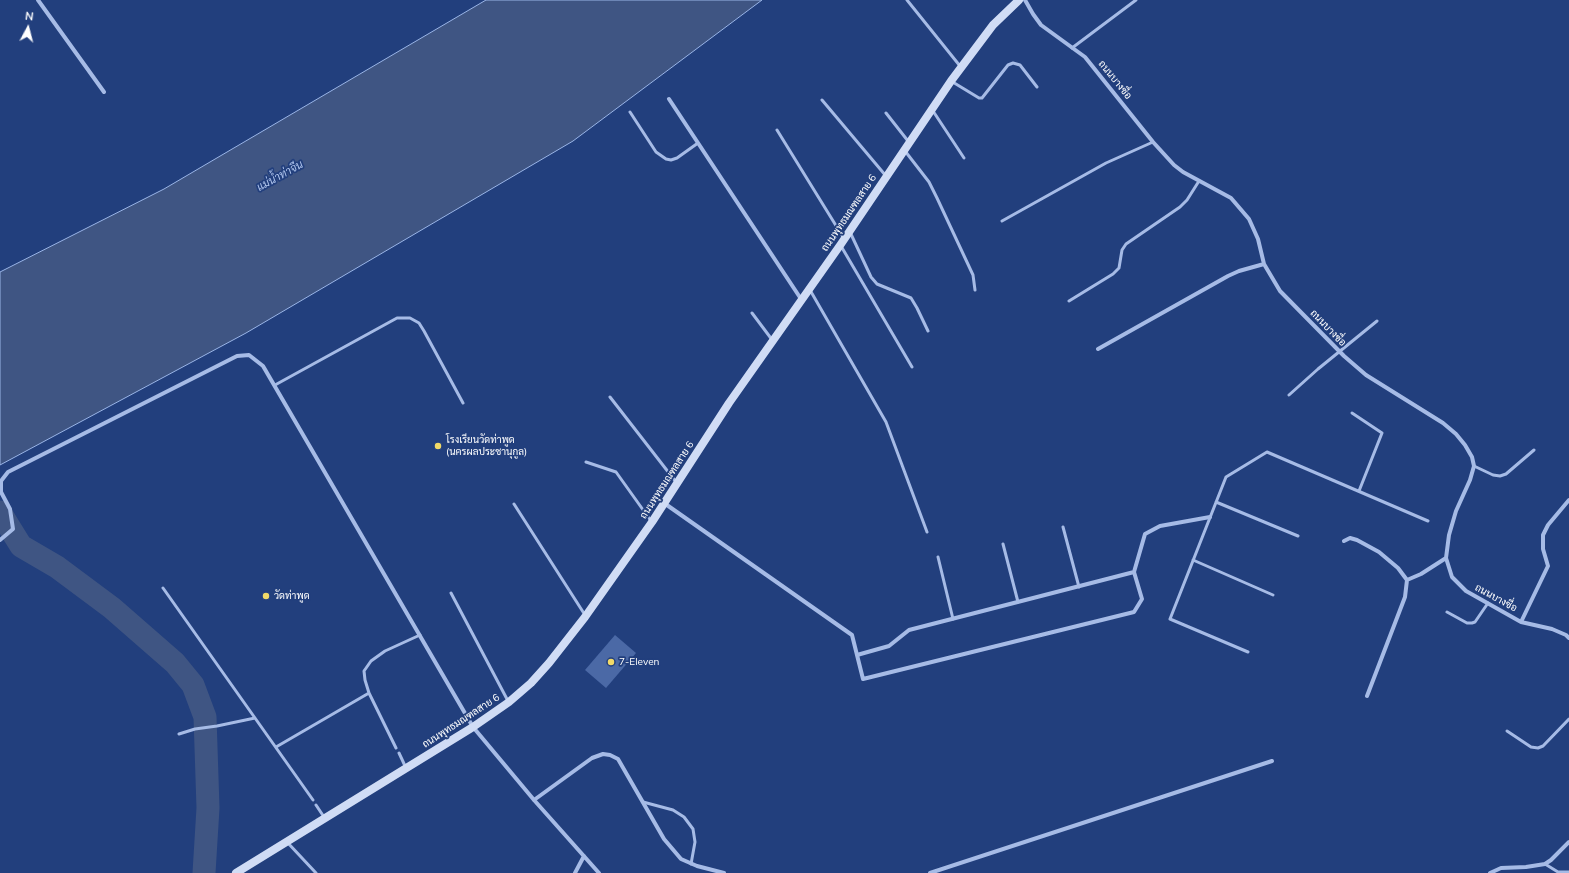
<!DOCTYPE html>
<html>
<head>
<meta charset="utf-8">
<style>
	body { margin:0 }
	#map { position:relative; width:1569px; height:873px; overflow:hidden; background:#223f7d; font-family:Mulish,sans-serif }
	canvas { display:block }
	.north { position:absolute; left:8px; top:8px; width:40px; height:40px; -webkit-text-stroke:3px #223f7d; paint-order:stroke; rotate:7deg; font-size:11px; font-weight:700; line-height:16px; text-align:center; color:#fff }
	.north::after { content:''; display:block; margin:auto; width:14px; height:18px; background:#fff; clip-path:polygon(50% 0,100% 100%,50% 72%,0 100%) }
</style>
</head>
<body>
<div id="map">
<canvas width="1569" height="873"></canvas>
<div class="north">N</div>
</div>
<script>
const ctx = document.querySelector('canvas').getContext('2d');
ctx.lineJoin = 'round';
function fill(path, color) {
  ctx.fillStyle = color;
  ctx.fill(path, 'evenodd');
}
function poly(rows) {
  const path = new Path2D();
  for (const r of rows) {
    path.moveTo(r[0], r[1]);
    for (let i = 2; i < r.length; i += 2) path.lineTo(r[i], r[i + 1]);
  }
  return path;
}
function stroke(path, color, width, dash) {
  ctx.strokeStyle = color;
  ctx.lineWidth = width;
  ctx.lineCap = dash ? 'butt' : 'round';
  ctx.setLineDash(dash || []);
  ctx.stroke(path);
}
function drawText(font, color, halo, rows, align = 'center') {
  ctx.font = font + ' Mulish,Sarabun,sans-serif';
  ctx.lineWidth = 3.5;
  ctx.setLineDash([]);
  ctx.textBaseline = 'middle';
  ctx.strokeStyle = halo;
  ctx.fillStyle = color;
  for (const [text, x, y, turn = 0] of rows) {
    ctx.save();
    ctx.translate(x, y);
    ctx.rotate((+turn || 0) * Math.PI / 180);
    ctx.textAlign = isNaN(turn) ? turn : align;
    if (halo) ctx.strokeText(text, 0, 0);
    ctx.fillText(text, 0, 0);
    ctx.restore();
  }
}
const water = poly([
	[486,0,762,0,573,141,246,333,0,465,0,272,164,189,486,0]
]);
fill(water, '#3f5583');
stroke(water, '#9ab5e7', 1);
stroke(poly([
	[0,512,21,546,57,567,112,608,175,663,193,685,205,717,208,808,204,873]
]), '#3f5583', 23);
fill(poly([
	[615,635,636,653,606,688,585,670]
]), '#4b69a6');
stroke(poly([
	[907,0,960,66],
	[1072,48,1136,0],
	[951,81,979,98,982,98,1008,65,1013,63,1020,65,1037,87],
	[822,100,886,176],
	[933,111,964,158],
	[630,112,656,152,666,159,671,160,677,158,698,143],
	[886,113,908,141],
	[777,130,843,237],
	[905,151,929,182,937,198,973,275,975,290],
	[1002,221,1106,163,1153,142],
	[850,232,871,277,877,284,911,298,917,308,928,331],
	[841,246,912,367],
	[810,290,886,422,927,532],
	[1069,301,1113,274,1119,268,1122,250,1126,244,1180,207,1187,200,1199,181],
	[752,313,773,341],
	[275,385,397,318,410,318,419,323,424,331,463,403],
	[1289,395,1318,369,1377,321],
	[610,397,676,482],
	[1352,413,1382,433,1359,491],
	[586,462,616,472,651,521],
	[1474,466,1493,475,1500,476,1506,474,1534,450],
	[1216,502,1298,536],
	[514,504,585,615],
	[1063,527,1079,587],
	[1003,544,1018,602],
	[938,557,953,619],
	[1193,560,1273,595],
	[163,588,313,800],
	[451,593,508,701],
	[1447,612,1467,623,1472,623,1475,622,1488,603],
	[1248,652,1170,619,1226,477,1267,452,1428,521],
	[1507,731,1531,747,1538,748,1543,746,1569,719],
	[179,734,195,729,217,726,255,718],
	[276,747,369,693],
	[396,748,369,693,365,680,364,671,371,661,385,651,420,635],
	[399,753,406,768],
	[643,802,673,810,684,817,693,829,695,842,691,864],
	[316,805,324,817],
	[287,842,316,873],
	[1545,864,1558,872,1569,872]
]), '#a6bbe6', 3);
stroke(poly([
	[38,0,104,92],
	[1025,0,1033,14,1041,25,1085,57,1153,142,1174,165,1183,172,1231,198,1249,219,1258,239,1264,264,1280,291,1344,356,1366,375,1443,423,1456,434,1465,445,1472,457,1474,466,1470,480,1456,511,1449,535,1446,558,1452,577,1466,591,1521,622,1552,629,1566,635,1569,638],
	[669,99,801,299],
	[1098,349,1228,276,1239,271,1264,264],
	[664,503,852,635,863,679,1134,612,1142,599,1134,572,1145,534,1160,526,1210,517],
	[0,540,13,529,10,509,1,492,1,481,8,472,237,356,249,355,263,366,473,727,534,800,599,873],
	[1344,541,1350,538,1357,540,1379,552,1398,568,1407,580,1405,597,1367,696],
	[1407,580,1421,574,1446,558],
	[1521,622,1548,566,1543,549,1543,535,1548,525,1569,500],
	[857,655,889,646,909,630,1134,572],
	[534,800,592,758,603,754,610,755,618,759,664,839,681,859,697,866,724,873],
	[575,873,584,856],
	[930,873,1272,761],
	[1490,873,1501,868,1526,867,1545,864,1551,860,1569,842]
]), '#a6bbe6', 4);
stroke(poly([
	[236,873,473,727,509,702,531,683,549,663,585,617,652,522,729,403,841,244,951,81,993,25,1019,0]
]), '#d0dcf5', 8);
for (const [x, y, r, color] of [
	[438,446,4,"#f2da68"],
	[266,596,4,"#f2da68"],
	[611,662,4,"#f2da68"]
]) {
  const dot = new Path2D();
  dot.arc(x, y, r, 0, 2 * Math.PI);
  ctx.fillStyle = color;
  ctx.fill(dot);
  stroke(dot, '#223f7d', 1.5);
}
drawText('10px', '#fff', '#223f7d', [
	["ถนนบางซื่อ",1115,80,51],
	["ถนนพุทธมณฑลสาย 6",849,213,-56],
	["ถนนบางซื่อ",1328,328,46],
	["ถนนพุทธมณฑลสาย 6",667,480,-57],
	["ถนนบางซื่อ",1496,598,29],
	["ถนนพุทธมณฑลสาย 6",461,721,-33]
]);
drawText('10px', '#fff', '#223f7d', [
	["โรงเรียนวัดท่าพูด",446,440],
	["(นครผลประชานุกูล)",446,452],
	["วัดท่าพูด",274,596],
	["7-Eleven",619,662]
], 'left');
drawText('italic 11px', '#b1c6ee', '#223f7d', [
	["แม่น้ำท่าจีน",280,176,-29]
]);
</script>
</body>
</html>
